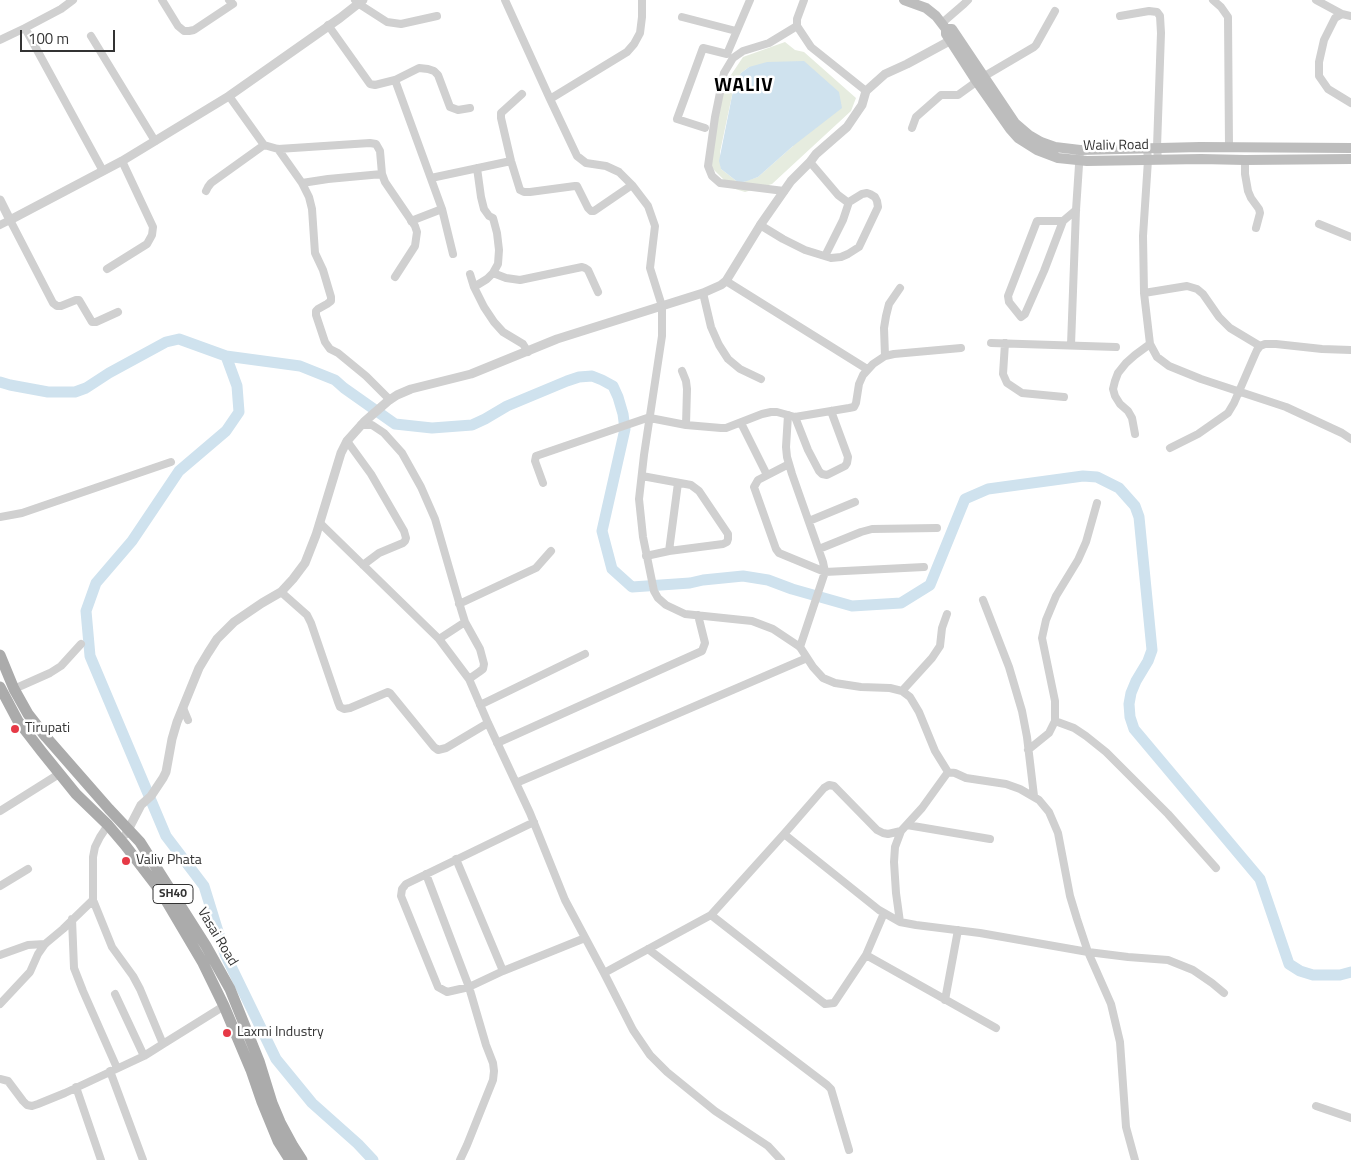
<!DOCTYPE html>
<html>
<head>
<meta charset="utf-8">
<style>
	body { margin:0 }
	#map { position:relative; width:1351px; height:1160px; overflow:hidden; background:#fff; font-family:"Titillium Web",sans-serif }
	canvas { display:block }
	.scale { position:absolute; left:20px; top:30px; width:95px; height:22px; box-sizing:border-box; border:2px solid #333; border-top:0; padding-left:6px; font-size:15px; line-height:18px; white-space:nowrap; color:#333; -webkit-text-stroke:4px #fff; paint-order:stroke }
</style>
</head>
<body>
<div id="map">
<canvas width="1351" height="1160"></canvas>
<div class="scale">100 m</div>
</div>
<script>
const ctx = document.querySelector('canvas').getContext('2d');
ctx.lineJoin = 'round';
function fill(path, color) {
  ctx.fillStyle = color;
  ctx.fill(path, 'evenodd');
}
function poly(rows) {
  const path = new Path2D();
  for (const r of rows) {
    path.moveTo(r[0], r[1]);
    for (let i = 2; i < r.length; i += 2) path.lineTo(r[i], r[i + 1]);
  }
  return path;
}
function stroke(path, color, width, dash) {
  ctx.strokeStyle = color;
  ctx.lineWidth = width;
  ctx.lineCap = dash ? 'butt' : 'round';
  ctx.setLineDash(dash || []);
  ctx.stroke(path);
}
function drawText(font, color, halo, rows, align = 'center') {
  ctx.font = font + ' "Titillium Web",sans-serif';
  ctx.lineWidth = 5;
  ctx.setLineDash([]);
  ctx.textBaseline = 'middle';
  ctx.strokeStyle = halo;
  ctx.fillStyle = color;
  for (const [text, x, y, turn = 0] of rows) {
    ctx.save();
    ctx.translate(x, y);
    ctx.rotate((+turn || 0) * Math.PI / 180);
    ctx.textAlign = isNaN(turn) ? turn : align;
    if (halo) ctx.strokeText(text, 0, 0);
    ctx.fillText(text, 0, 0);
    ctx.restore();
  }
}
fill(poly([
	[785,42,795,50,804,52,856,98,851,111,772,184,745,192,732,188,710,166,723,87,743,57],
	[749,67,793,146,758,177,739,183,721,169,720,152,734,86,741,73]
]), '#e6ecdf');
fill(poly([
	[804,61,839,92,842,108,793,146,758,177,747,181,739,183,721,169,719,161,734,86,741,73,749,67,767,62]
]), '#cfe2ee');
stroke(poly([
	[226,356,237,386,239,412,226,431,179,471,132,541,96,583,86,611,90,656,166,836,204,886,225,954,276,1059,312,1103,358,1144,373,1160],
	[0,382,10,385,48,392,75,392,86,388,109,373,166,342,179,339,226,356,300,366,335,380,344,388,395,424,432,428,472,425,485,419,507,406,567,381,579,377,592,376,602,380,613,386,618,397,623,414,625,429,602,531,612,569,632,587,690,583,703,580,743,576,768,580,792,589,852,606,901,603,930,585,965,499,988,489,1083,476,1097,477,1119,488,1135,506,1139,517,1152,650,1148,661,1136,681,1131,693,1129,704,1130,717,1134,729,1260,879,1289,964,1300,971,1313,975,1340,975,1351,972]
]), '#cfe2ee', 11);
stroke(poly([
	[162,0,178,26,184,31,189,31,194,30,233,4,229,0],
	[355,0,359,4,387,22,401,24,437,16],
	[505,0,550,99],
	[642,0,642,17,640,33,634,44,627,52,550,99,577,156,586,163,606,166,619,172,632,185,648,206,655,226,650,268,662,306,662,336,644,455,639,499,643,537,654,591,658,598,666,605,685,614,752,621,773,629,800,647,813,667,823,678,835,683,861,687,890,688,902,691,910,697,919,712,935,751,948,772,955,773,966,778,1006,784,1020,789,1039,800,1049,812,1058,833,1070,896,1077,919,1088,952,1111,1004,1120,1042,1126,1127,1135,1160],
	[804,0,797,19,797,26,811,47,866,91],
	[1213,0,1221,7,1228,17,1229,147],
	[1316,0,1342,14],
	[1120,16,1149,11,1157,12,1160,16,1161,33,1157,147,1158,160],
	[1351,16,1342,14,1335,18,1324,40,1319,62,1319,76,1328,89,1351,103],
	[682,17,736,31],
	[942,23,964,4,968,0],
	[328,25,370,84,375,85,395,80,419,68,428,69,434,71,438,75,450,107,458,110,470,108],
	[25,28,103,171],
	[91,36,155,141],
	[0,40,25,28,61,9,73,0],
	[395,80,442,209,453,254],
	[522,94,501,113,501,118,511,161,520,190,524,192,530,192,575,186,577,186,588,208,591,211,594,211,632,185],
	[229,96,264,145,278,149,370,143,376,144,380,151,382,174,385,182,415,226,417,232,415,246,395,277],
	[705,128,677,119,703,48,727,54,750,0],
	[912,128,916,117,941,95,958,95,983,77,1034,47,1036,45,1055,11],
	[1147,148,1148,160,1143,236,1144,293,1150,344,1157,357,1169,366,1201,379,1286,407,1342,433,1351,439],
	[278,149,302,183,309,197,312,209,315,253,323,270,331,297,331,301,327,304,318,309,316,311,316,315,325,342,330,349,338,353,366,376,390,400],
	[1245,160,1245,174,1248,191,1251,198,1259,209,1260,213,1256,228],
	[431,178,511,161],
	[302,183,328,179,382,174],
	[206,191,208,187,211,183,264,145],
	[784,191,720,183,712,176,708,166,715,117,724,73,733,58,743,51,769,43,797,26],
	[411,221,442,209],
	[1063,221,1044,271,1025,314,1021,317,1009,302,1008,296,1037,221,1063,221,1076,210],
	[1319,224,1351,237],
	[0,225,10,220,53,303,57,306,61,306,76,300,79,300,92,322,96,322,118,312],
	[760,225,783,239,805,250,831,258,841,257,848,254,859,247,878,207,877,201,875,197,870,194,867,193,862,194,849,202,846,201,838,195,810,162],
	[825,256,843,220,849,202],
	[107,269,147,244,152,235,153,227,122,161],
	[493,273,506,278,520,280,582,267,585,268,588,270,598,292],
	[470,274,474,287,484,307,494,322,503,332,523,344,528,352],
	[726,281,867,369],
	[474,287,487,279,493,273,498,264,499,250,497,233,493,218,489,216,484,209,481,197,477,168],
	[703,293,711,327,719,345,728,359,740,369,761,379],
	[1144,293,1187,286,1197,289,1203,294,1219,317,1230,328,1260,346],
	[991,343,1116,347],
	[1005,343,1003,374,1007,383,1022,393,1064,397],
	[1071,345,1076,210,1080,150],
	[885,356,884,328,886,316,889,304,900,288],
	[682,371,686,381,687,389,686,425],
	[788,415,786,447,787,457,792,474,823,562,825,572,800,647],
	[795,417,808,450,819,471,822,474,827,475,845,466,847,463,848,457,831,411],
	[650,418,686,425,721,428,726,428,762,414,771,412,777,412,795,417,849,408,854,407,856,403,859,384,863,375,873,364,885,356,894,354,961,348],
	[741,423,767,475],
	[361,425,372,425,384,433,402,453,421,487,435,519,461,609,465,622,480,649,484,664,483,669,479,672,469,679],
	[1135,434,1132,418,1128,411,1120,404,1115,396,1113,389,1115,381,1118,373,1126,363,1135,355,1150,344],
	[347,441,371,474,404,531,406,538,405,541,403,543,379,553,363,565],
	[1170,448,1198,434,1228,413,1234,403,1253,359,1257,350,1260,346,1265,344,1276,344,1322,349,1351,350],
	[789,464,758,480,754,487,776,549,779,553,825,572,924,567],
	[642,476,691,485,699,491,728,534,728,539,727,542,723,544,669,551,646,556],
	[543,483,535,461,536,456,650,417],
	[0,517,22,513,171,462],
	[809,521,855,502],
	[320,523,439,639,469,679,488,723,530,813,565,900,604,973,633,1030,650,1055,667,1072,715,1111,768,1146,781,1160],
	[819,549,861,532,872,529,937,528],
	[669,551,678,483],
	[281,592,307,615,311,623,338,702,340,707,344,709,350,708,388,692,390,693,434,747,438,750,446,748,488,723],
	[983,600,1009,667,1022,711,1027,737,1034,796],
	[459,604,536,568,551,551],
	[439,639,465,622],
	[14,689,50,673,61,666,81,644],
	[902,691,932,658,940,646,942,628,947,614],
	[480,705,585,654],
	[183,708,188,720],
	[1055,721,1074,728,1086,736,1106,752,1168,814,1216,868],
	[497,743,702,651,705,643,698,615],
	[1028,750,1049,733,1055,721,1055,701,1042,638,1046,620,1056,596,1078,560,1086,542,1097,503],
	[516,783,807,658],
	[0,811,59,774],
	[534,822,406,884,402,889,401,896,438,987,447,992,469,987,503,971,585,938],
	[108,825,100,837,95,847,93,857,93,900,112,947,133,976,140,989,163,1044,224,1006],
	[907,825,990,839],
	[901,831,895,847,894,862,896,893,900,922,916,925,980,933,1088,952,1128,957,1168,960,1193,970,1212,983,1224,993],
	[784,834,879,910,900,922],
	[456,859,503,971],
	[426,874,469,987,486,1045,493,1063,494,1071,493,1080,467,1145,460,1160],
	[0,886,28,869],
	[884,913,866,955,996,1028],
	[711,915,825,1004,834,1003,866,955],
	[72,919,74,968,83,991,117,1068],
	[648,949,827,1085,831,1089,849,1150],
	[0,955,28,945,45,944],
	[604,973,711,915,784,834,824,788,829,785,834,786,877,830,883,833,888,834,901,831,922,808,948,772],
	[115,994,144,1056],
	[945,1000,958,930],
	[0,1004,30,972,38,954,45,944,63,929,93,900],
	[110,1071,143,1160],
	[0,1079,8,1081,23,1101,27,1105,32,1106,38,1104,65,1093,144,1056,163,1044],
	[76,1087,101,1160],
	[1316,1106,1351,1118]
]), '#d0d0d0', 8);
stroke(poly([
	[0,200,10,220,122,161,229,96,340,18,363,0],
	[126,834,141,805,151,796,163,778,166,772,172,739,177,722,199,668,208,653,217,639,234,622,262,603,281,592,293,579,305,563,316,535,341,453,347,441,364,422,388,401,397,395,411,389,471,374,557,339,703,293,721,285,726,281,761,224,791,181,810,162,816,154,847,127,862,105,866,91,885,74,907,64,955,38]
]), '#d0d0d0', 9);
stroke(poly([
	[904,0,926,8,936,16,946,29,946,34,977,82,1010,129,1018,138,1037,150,1058,158,1087,161,1201,159,1245,160,1351,159],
	[946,29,952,29,1015,123,1029,135,1041,142,1055,147,1080,150,1200,147,1351,148]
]), '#bdbdbd', 10);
stroke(poly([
	[0,655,14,689,28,714,46,737,109,809,140,842,206,946,230,989,259,1061,272,1103,280,1122,293,1146,302,1160],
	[0,687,18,721,42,752,76,794,108,825,125,845,161,892,203,963,224,1006,251,1070,262,1102,278,1141,290,1160]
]), '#ababab', 11);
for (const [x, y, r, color] of [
	[15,729,5,"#e63946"],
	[126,861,5,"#e63946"],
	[227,1033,5,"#e63946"]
]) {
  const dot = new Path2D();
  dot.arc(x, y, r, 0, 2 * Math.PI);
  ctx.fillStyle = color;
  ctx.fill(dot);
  stroke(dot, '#fff', 2);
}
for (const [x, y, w] of [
	[173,894,40]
]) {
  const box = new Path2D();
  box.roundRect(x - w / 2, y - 9.5, w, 19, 4);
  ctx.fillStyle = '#fff';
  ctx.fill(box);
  stroke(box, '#333', 1);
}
drawText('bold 12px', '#333', null, [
	["SH40",173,894]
]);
drawText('14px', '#333', '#fff', [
	["Waliv Road",1116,146,-1],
	["Vasai Road",217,937,59]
]);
drawText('14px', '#333', '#fff', [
	["Tirupati",25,729],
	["Valiv Phata",136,861],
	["Laxmi Industry",237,1033]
], 'left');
ctx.letterSpacing = '1px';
drawText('bold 19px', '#000', '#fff', [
	["WALIV",744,86]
]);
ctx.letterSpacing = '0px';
</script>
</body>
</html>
